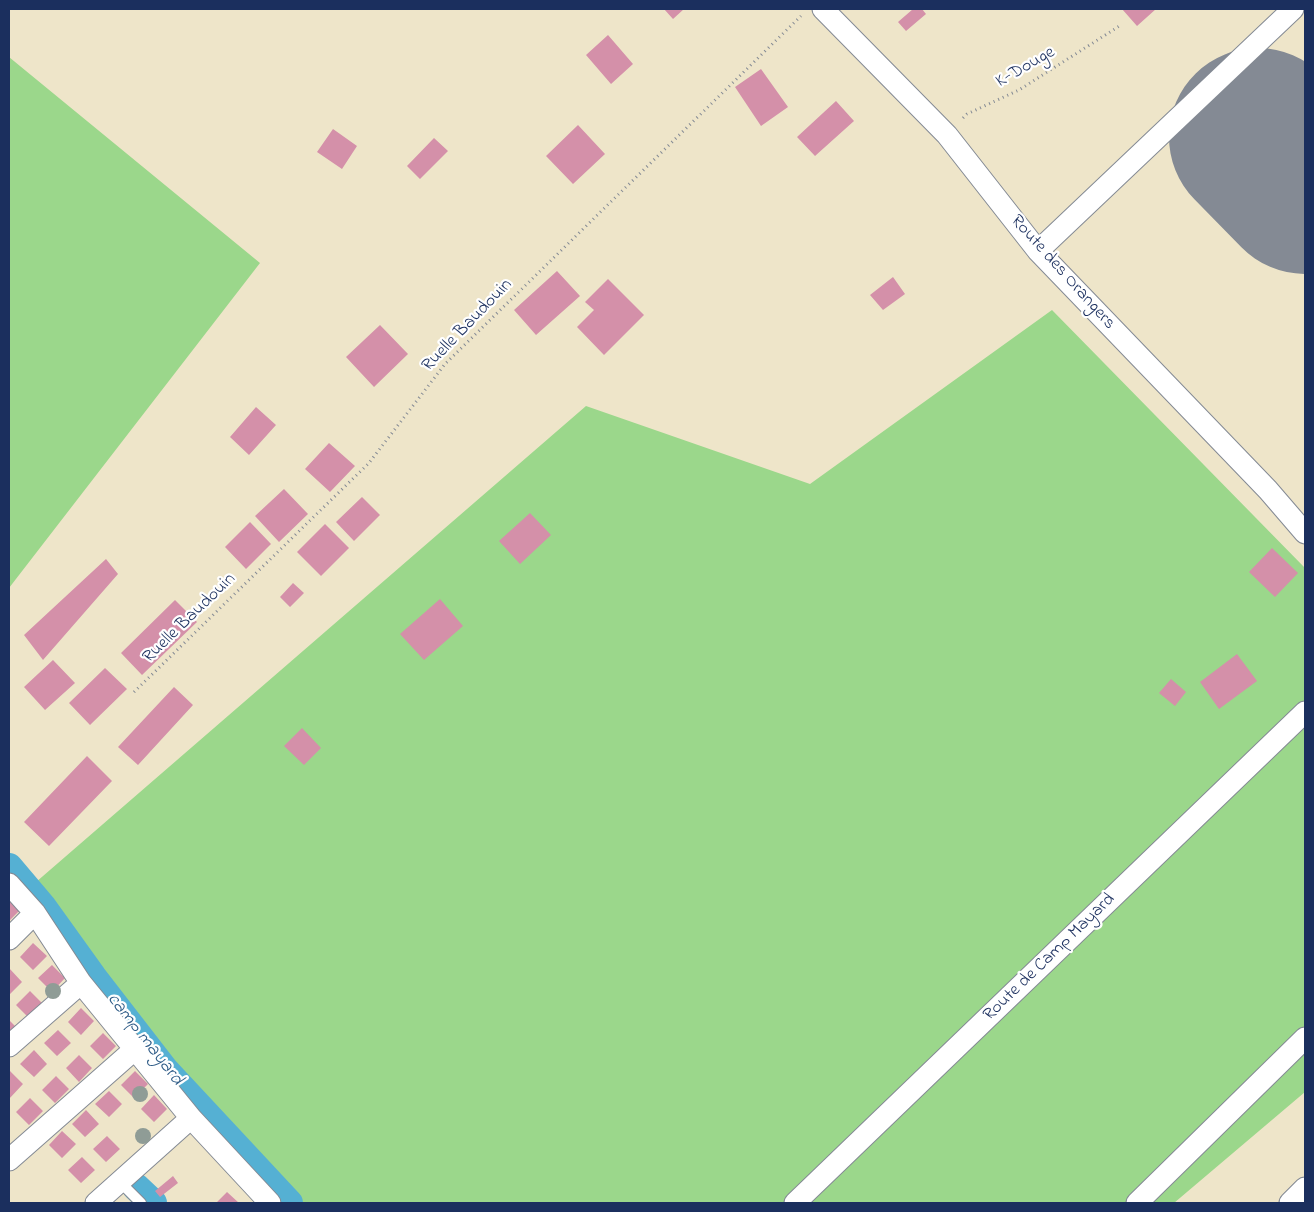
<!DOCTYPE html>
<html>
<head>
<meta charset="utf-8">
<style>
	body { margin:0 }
	#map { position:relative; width:1314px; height:1212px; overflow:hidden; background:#eee5c9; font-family:"Indie Flower",sans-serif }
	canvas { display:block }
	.frame { position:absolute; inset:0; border:10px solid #1b2f5e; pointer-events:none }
</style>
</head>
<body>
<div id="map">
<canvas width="1314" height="1212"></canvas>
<div class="frame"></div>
</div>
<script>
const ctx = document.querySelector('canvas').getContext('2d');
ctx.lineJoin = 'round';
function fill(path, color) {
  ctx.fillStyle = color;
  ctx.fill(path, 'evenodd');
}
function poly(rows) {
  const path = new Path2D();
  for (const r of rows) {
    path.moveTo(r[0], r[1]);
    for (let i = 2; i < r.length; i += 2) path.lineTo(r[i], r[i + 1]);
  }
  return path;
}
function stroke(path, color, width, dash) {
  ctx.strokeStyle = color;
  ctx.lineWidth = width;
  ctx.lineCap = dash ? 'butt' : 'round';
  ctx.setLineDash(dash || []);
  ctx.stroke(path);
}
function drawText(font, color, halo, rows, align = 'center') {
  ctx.font = font + ' "Indie Flower",sans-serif';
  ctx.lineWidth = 4.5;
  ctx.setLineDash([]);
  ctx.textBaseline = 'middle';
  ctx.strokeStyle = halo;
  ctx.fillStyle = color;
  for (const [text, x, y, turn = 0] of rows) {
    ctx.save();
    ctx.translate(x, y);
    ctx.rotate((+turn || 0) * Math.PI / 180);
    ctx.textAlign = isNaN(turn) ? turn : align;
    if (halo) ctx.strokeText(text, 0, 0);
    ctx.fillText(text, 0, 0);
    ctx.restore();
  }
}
fill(poly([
	[9,57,260,263,9,588],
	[1052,310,1305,568,1305,1092,1174,1203,296,1203,204,1107,28,889,586,406,810,484]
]), '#9bd78b');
stroke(poly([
	[9,867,42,906,93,977,165,1070,289,1203],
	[136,1187,153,1203]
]), '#55b0d3', 28);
stroke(poly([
	[1258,137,1305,185]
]), '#848a94', 178);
fill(poly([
	[664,9,684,9,673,19],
	[913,9,922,9,926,14,906,31,898,22],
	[1122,9,1156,9,1137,26],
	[608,35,633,64,611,84,586,55],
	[761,69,788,107,761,126,735,87],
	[836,101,854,121,815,156,797,137],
	[578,125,605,154,573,184,546,156],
	[333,129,357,146,342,169,317,152],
	[434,138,448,151,420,179,407,166],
	[557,271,580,296,536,335,514,310],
	[893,277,905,294,883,310,870,295],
	[608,279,644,315,604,355,577,327,594,310,585,302],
	[380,325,408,354,374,387,346,357],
	[256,407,276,425,249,455,230,437],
	[329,443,355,466,330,492,305,469],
	[284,489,308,514,279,542,255,516],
	[362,497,380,515,354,541,336,522],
	[530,513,551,535,520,564,499,541],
	[250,522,271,544,246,569,225,547],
	[325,524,349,548,321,576,297,552],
	[1272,548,1298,573,1275,597,1249,572],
	[106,559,118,574,43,660,24,635],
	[293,583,304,593,290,607,280,597],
	[440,599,463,626,424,660,400,634],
	[175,600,197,622,142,675,121,653],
	[1237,654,1257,681,1219,709,1200,682],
	[53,660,75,683,45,710,24,687],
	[105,668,127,689,90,725,69,703],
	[1171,679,1186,692,1175,706,1159,693],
	[174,687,193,705,138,765,118,747],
	[302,728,321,748,304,765,284,746],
	[87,756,112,781,49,846,24,822],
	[9,900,19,911,9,921],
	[33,943,47,956,33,970,20,957],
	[52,965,65,978,52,992,38,978],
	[9,968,22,982,9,995],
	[30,991,43,1004,29,1018,16,1005],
	[81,1008,94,1021,81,1035,68,1022],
	[9,1020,17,1028,9,1036],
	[58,1030,71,1043,57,1056,44,1043],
	[103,1033,116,1046,103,1059,90,1046],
	[34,1050,47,1064,34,1077,20,1064],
	[79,1055,92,1068,79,1082,66,1068],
	[10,1071,23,1084,9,1099,9,1073],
	[135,1071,148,1084,134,1098,121,1085],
	[56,1076,69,1089,55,1103,42,1090],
	[109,1091,122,1104,109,1117,95,1104],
	[154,1095,167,1109,154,1122,141,1109],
	[30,1098,43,1111,29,1125,16,1112],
	[86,1110,99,1124,85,1137,72,1124],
	[62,1131,76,1144,62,1158,49,1145],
	[107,1136,120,1149,106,1162,93,1149],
	[82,1157,95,1170,81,1183,68,1170],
	[173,1176,178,1183,160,1197,155,1191],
	[227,1192,239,1203,216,1203]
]), '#d490a9');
const lane = poly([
	[120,1182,141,1203]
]);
const street = poly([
	[823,9,947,135,1038,251,1268,490,1305,533],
	[1038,251,1293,9],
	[9,884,35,913,81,983,191,1118,270,1203],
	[9,939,35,913],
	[9,1046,81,983],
	[9,1160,135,1049],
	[96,1203,191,1118],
	[795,1203,1305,712],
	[1137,1203,1305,1038],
	[1290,1203,1305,1188]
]);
stroke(lane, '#848a94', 12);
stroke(street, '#848a94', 23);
stroke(poly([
	[963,118,967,114,1019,90,1121,25],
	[134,692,369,463,445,364,801,16]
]), '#848a94', 3, [1, 4]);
stroke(lane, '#fff', 10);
stroke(street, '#fff', 21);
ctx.fillStyle = '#8f9c96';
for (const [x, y] of [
	[53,991],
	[140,1094],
	[143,1136]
]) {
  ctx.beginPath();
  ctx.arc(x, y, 8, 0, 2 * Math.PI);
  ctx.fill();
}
drawText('18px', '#1b2f5e', '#fff', [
	["K-Douge",1026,68,-30],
	["Route des Orangers",1062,273,48],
	["Ruelle Baudouin",468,326,-46],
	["Ruelle Baudouin",190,619,-44],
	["Route de Camp Mayard",1050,958,-44]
]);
drawText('italic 19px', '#2f5c87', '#fff', [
	["camp mayard",144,1040,52]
]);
</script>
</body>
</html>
